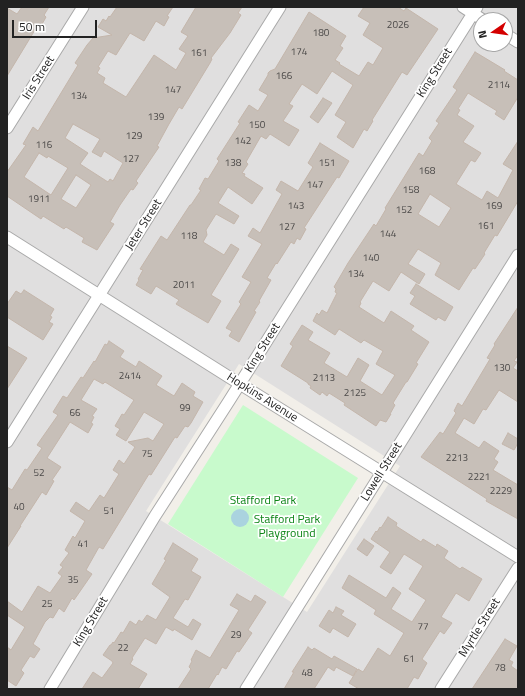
<!DOCTYPE html>
<html>
<head>
<meta charset="utf-8">
<style>
	body { margin:0 }
	#map { position:relative; width:525px; height:696px; overflow:hidden; background:#f2efe9; font-family:"Titillium Web",sans-serif }
	canvas { display:block }
	.frame { position:absolute; inset:0; border:8px solid #222; pointer-events:none }
	.north { position:absolute; left:473px; top:12px; width:40px; height:40px; box-sizing:border-box; background:#fff; border:1px solid #a7a7a7; border-radius:50%; rotate:257deg; font-size:11px; font-weight:700; line-height:16px; text-align:center; color:#222 }
	.north::after { content:''; display:block; margin:auto; width:14px; height:18px; background:#d40000; clip-path:polygon(50% 0,100% 100%,50% 72%,0 100%) }
	.scale { position:absolute; left:12px; top:20px; width:85px; height:18px; box-sizing:border-box; border:2px solid #222; border-top:0; padding-left:5px; font-size:12px; line-height:14px; white-space:nowrap; color:#222; -webkit-text-stroke:3px #fff; paint-order:stroke }
</style>
</head>
<body>
<div id="map">
<canvas width="525" height="696"></canvas>
<div class="frame"></div>
<div class="north">N</div>
<div class="scale">50 m</div>
</div>
<script>
const ctx = document.querySelector('canvas').getContext('2d');
ctx.lineJoin = 'round';
function fill(path, color) {
  ctx.fillStyle = color;
  ctx.fill(path, 'evenodd');
}
function poly(rows) {
  const path = new Path2D();
  for (const r of rows) {
    if (r.length === 3) {
      path.moveTo(r[0] + r[2], r[1]);
      path.arc(r[0], r[1], r[2], 0, 2 * Math.PI);
      continue;
    }
    path.moveTo(r[0], r[1]);
    for (let i = 2; i < r.length; i += 2) path.lineTo(r[i], r[i + 1]);
  }
  return path;
}
function stroke(path, color, width, dash) {
  ctx.strokeStyle = color;
  ctx.lineWidth = width;
  ctx.lineCap = dash ? 'butt' : 'round';
  ctx.setLineDash(dash || []);
  ctx.stroke(path);
}
function drawText(font, color, halo, rows, align = 'center') {
  ctx.font = font + ' "Titillium Web",sans-serif';
  ctx.lineWidth = 3.5;
  ctx.setLineDash([]);
  ctx.textBaseline = 'middle';
  ctx.strokeStyle = halo;
  ctx.fillStyle = color;
  for (const [text, x, y, turn = 0] of rows) {
    ctx.save();
    ctx.translate(x, y);
    ctx.rotate((+turn || 0) * Math.PI / 180);
    ctx.textAlign = isNaN(turn) ? turn : align;
    if (halo) ctx.strokeText(text, 0, 0);
    ctx.fillText(text, 0, 0);
    ctx.restore();
  }
}
fill(poly([
	[7,7,518,7,518,689,7,689],
	[481,20,505,20,505,44,481,44],
	[239,364,400,466,307,612,146,511]
]), '#e0dfdf');
fill(poly([
	[243,405,358,478,283,597,168,524]
]), '#c8facc');
fill(poly([
	[240,518,9]
]), '#aad3df');
const building = poly([
	[22,7,49,7,44,15,46,17,41,26,38,25,7,76,7,8,17,14,22,7],
	[117,7,173,7,167,16,169,17,164,26,156,21,144,41,130,33,116,55,108,51,98,67,100,68,97,73,105,78,103,83,126,97,154,55,176,70,186,53,179,49,188,36,181,32,196,7,242,7,238,13,241,15,230,33,211,58,212,59,210,63,182,109,179,107,169,124,157,146,159,147,136,181,138,183,133,190,131,189,120,205,110,222,114,224,97,250,82,242,84,238,66,227,64,229,43,216,41,219,7,196,7,172,26,145,23,144,33,127,38,131,78,65,75,63,87,45,93,38,112,35,98,27,103,19,106,21,109,16,110,17,117,7],
	[73,124,100,139,92,152,101,157,104,151,123,163,113,181,110,179,108,182,80,164,88,153,65,138,73,124],
	[39,153,47,158,48,156,68,168,51,195,24,177,39,153],
	[76,175,91,185,76,208,61,199,76,175],
	[364,7,398,7,404,11,406,8,438,29,407,75,402,72,372,120,373,121,367,131,364,129,353,148,337,137,346,122,335,115,353,85,332,71,317,94,302,84,289,104,293,106,283,121,299,130,289,146,270,134,266,139,261,136,246,162,248,164,242,173,245,174,244,176,263,188,252,204,228,187,218,203,239,216,234,224,216,214,206,230,207,235,203,242,224,255,231,244,239,249,211,295,221,301,208,323,176,304,179,300,156,286,151,294,136,285,139,280,138,279,143,270,140,269,161,236,167,240,190,205,191,205,201,190,199,189,205,178,208,179,219,161,217,159,240,123,238,122,249,105,258,111,268,95,259,90,268,75,268,73,270,71,275,69,309,12,346,36,340,46,343,48,335,60,340,63,339,64,359,76,368,62,373,65,383,48,363,35,370,23,358,16,364,7],
	[475,52,505,70,504,71,518,80,518,97,504,120,495,114,497,111,468,93,458,109,460,110,457,115,474,126,463,142,481,153,475,162,471,160,456,184,482,200,487,191,498,198,513,170,503,164,518,141,518,201,497,236,495,235,484,253,485,254,475,269,473,268,459,290,435,275,441,263,418,249,408,264,425,274,419,284,401,272,389,291,373,281,360,302,361,303,359,307,384,323,391,311,414,326,411,330,429,342,416,363,418,364,407,382,406,382,393,403,395,405,390,414,391,414,386,422,380,420,376,426,344,405,345,403,329,393,327,396,322,392,320,395,310,388,311,386,308,384,308,383,281,366,293,346,290,344,302,325,313,332,308,340,330,353,324,363,347,377,358,358,369,365,360,381,382,395,395,375,376,364,383,351,364,340,361,343,339,329,335,335,313,321,317,313,319,315,322,310,327,313,337,293,335,292,336,289,334,287,348,263,374,224,376,226,386,209,385,208,419,153,423,156,432,141,429,138,439,123,436,121,457,90,453,87,475,52],
	[430,194,451,208,439,227,418,214,430,194],
	[323,98,332,103,318,123,310,117,323,98],
	[320,143,349,161,339,178,337,177,304,228,306,229,300,240,297,238,294,244,291,242,277,264,276,263,267,278,271,280,259,301,260,302,254,311,256,312,239,342,229,336,232,331,226,328,241,304,239,302,251,282,242,277,262,244,248,236,253,228,260,233,282,194,276,190,281,181,298,191,313,167,308,163,320,143],
	[416,284,453,307,445,321,438,317,436,320,410,304,415,296,410,293,416,284],
	[24,290,54,309,50,316,52,317,49,322,53,324,43,340,7,317,7,304,16,291,21,294,24,290],
	[518,307,518,355,514,361,517,362,513,368,518,371,518,402,499,390,486,410,483,409,474,424,464,418,455,433,479,448,484,441,499,451,494,459,498,462,493,470,518,485,518,519,486,501,487,499,421,457,440,432,443,434,456,413,454,411,458,403,462,406,490,359,487,358,495,345,494,344,518,307],
	[109,341,124,351,120,357,136,367,139,361,162,376,156,385,174,396,182,383,195,392,193,396,203,402,191,423,188,427,185,426,177,438,175,437,151,475,149,474,103,549,99,547,86,570,92,574,74,600,72,598,64,612,59,608,53,618,50,617,45,622,33,644,40,649,34,658,30,656,21,670,24,673,16,686,7,680,7,647,11,650,25,627,7,615,7,601,22,612,38,586,50,593,62,576,58,573,63,567,60,565,69,553,65,550,73,536,75,538,85,521,70,511,76,502,89,511,100,495,104,498,119,474,113,470,119,460,124,464,135,447,128,442,148,438,153,441,164,424,144,412,126,441,116,435,120,429,115,426,122,414,124,415,134,400,105,382,103,384,94,379,81,400,97,409,92,416,94,417,91,423,93,424,88,433,70,422,47,458,61,467,52,480,54,481,46,495,42,492,20,526,21,526,7,548,7,487,12,490,25,469,27,470,42,448,37,445,58,415,53,412,63,396,67,398,81,377,83,378,94,361,95,362,105,344,107,345,109,341],
	[7,346,27,358,7,389,7,346],
	[508,433,518,439,518,443,514,450,502,444,508,433],
	[388,517,397,523,396,526,421,542,423,539,436,547,437,544,448,551,444,558,460,569,462,567,482,579,469,601,456,593,441,617,452,623,444,634,440,631,422,659,427,663,418,679,414,677,407,689,359,689,349,683,358,669,363,672,378,648,390,656,404,633,374,614,376,610,342,588,349,575,386,598,393,587,401,593,391,609,412,622,426,600,409,589,423,566,404,554,391,574,380,567,390,552,371,539,376,531,377,532,380,527,381,528,388,517],
	[364,539,374,546,367,556,357,549,364,539],
	[173,543,198,559,191,571,201,577,188,600,185,599,173,618,188,627,193,619,201,624,192,640,174,629,173,631,166,627,156,644,145,638,132,658,133,659,130,664,147,674,138,689,82,689,93,672,102,678,113,663,112,661,103,655,110,645,111,645,113,642,114,643,121,632,123,633,130,621,136,625,139,620,142,622,147,615,156,620,170,597,152,584,166,560,164,559,173,543],
	[237,594,251,602,255,595,266,602,248,630,252,633,239,652,237,651,226,669,222,667,218,675,217,674,208,689,178,689,191,669,189,667,192,661,191,660,196,650,210,658,239,610,230,605,237,594],
	[336,607,344,611,341,615,356,624,348,637,333,628,330,633,319,626,329,610,333,613,336,607],
	[505,639,517,646,509,660,513,662,511,666,518,671,518,689,472,689,505,639],
	[308,647,312,650,314,648,332,659,334,656,357,669,353,676,336,667,334,671,328,667,314,689,284,689,294,672,292,672,308,647]
]);
fill(building, '#c7bfb8');
stroke(building, '#c4b6ab', 1);
const minor = poly([
	[463,7,483,20],
	[505,34,518,42],
	[7,128,83,7],
	[7,237,240,384,518,557],
	[7,442,280,7],
	[50,689,155,516,229,401,477,7],
	[246,689,518,255],
	[441,689,518,568]
]);
stroke(minor, '#a9a9a9', 13);
stroke(minor, '#fff', 11);
drawText('10px', '#4b4948', null, [
	["2026",398,26],
	["180",321,34],
	["174",299,53],
	["161",199,54],
	["166",284,77],
	["2114",499,86],
	["147",173,91],
	["134",79,97],
	["139",156,118],
	["150",257,126],
	["129",134,137],
	["142",243,142],
	["116",44,146],
	["127",131,160],
	["138",233,164],
	["151",327,164],
	["168",427,172],
	["147",315,186],
	["158",411,191],
	["1911",39,200],
	["143",296,207],
	["169",494,207],
	["152",404,211],
	["161",486,227],
	["127",287,228],
	["144",388,235],
	["118",189,237],
	["140",371,259],
	["134",356,275],
	["2011",184,286],
	["130",502,369],
	["2414",130,377],
	["2113",324,379],
	["2125",355,394],
	["99",185,409],
	["66",75,414],
	["75",147,455],
	["2213",457,459],
	["52",39,474],
	["2221",479,478],
	["2229",501,492],
	["40",19,508],
	["51",109,512],
	["41",83,545],
	["35",73,581],
	["25",47,605],
	["77",423,628],
	["29",236,636],
	["22",123,649],
	["61",409,660],
	["78",500,669],
	["48",307,674]
]);
drawText('12px', '#222', '#fff', [
	["King Street",435,73,-58],
	["Iris Street",39,78,-58],
	["Jeter Street",144,225,-58],
	["King Street",263,348,-58],
	["Hopkins Avenue",262,398,32],
	["Lowell Street",382,472,-58],
	["King Street",91,622,-59],
	["Myrtle Street",480,628,-58]
]);
drawText('12px', '#0c8416', '#fff', [
	["Stafford Park",263,501],
	["Stafford Park",287,520],
	["Playground",287,534]
]);
</script>
</body>
</html>
